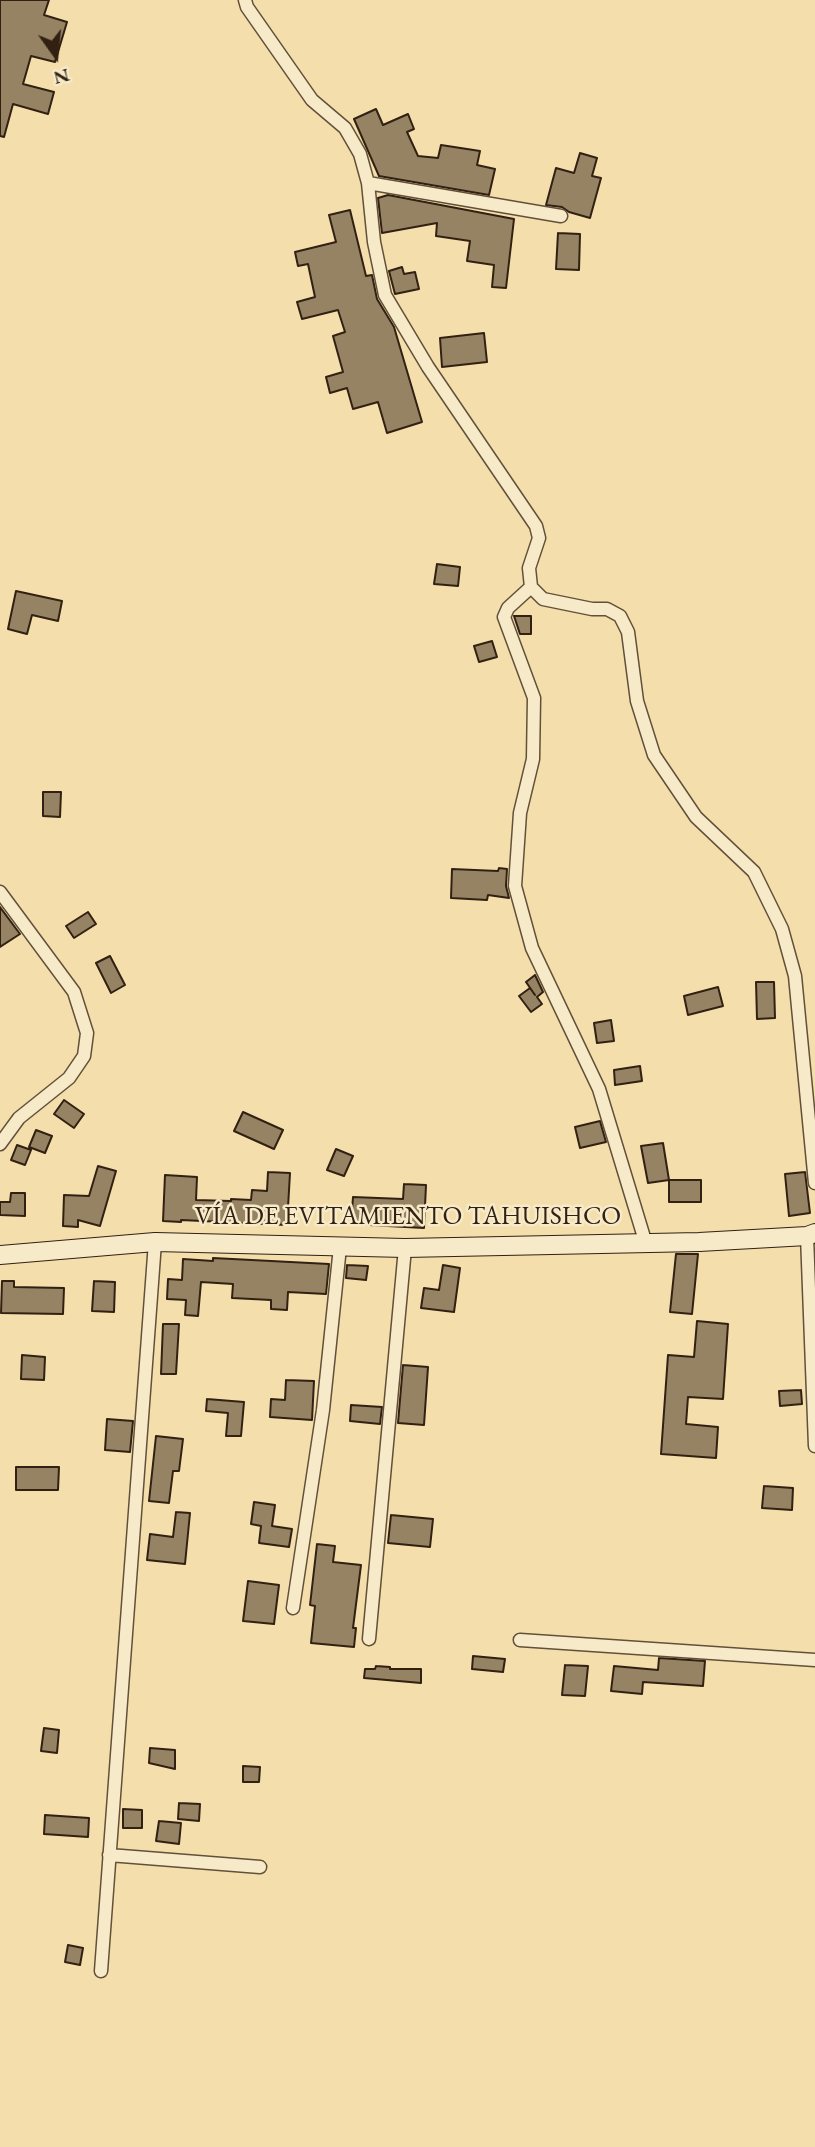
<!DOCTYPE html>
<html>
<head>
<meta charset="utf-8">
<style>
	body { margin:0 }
	#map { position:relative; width:815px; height:2147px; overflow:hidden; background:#f3deac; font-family:"EB Garamond",serif }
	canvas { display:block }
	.north { position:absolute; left:21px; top:21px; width:70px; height:70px; -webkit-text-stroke:5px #f7eac9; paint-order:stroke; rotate:165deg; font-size:19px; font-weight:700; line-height:28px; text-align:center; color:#322013 }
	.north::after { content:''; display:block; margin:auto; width:24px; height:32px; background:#322013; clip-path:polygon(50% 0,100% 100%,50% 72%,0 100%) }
</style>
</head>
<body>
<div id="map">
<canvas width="815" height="2147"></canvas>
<div class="north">N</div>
</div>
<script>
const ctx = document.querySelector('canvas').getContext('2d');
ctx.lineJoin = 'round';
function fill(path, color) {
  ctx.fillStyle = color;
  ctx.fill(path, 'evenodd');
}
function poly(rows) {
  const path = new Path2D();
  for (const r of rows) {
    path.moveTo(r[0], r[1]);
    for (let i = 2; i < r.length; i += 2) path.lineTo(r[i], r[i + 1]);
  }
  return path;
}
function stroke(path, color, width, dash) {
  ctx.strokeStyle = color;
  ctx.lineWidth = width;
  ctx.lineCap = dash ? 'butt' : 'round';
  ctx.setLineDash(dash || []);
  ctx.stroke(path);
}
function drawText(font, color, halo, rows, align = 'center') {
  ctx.font = font + ' "EB Garamond",serif';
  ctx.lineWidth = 5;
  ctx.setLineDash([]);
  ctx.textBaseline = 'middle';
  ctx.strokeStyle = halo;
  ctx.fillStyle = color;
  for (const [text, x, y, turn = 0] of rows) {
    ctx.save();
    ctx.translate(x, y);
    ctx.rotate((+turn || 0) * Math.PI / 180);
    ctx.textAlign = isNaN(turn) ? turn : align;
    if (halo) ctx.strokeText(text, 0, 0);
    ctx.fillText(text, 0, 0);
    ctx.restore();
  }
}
const building = poly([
	[0,0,49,0,44,15,67,22,55,62,31,56,23,84,54,92,48,114,13,104,4,137,0,136,0,0],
	[376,109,383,125,408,114,414,129,407,132,418,156,438,158,441,145,480,151,477,165,495,169,489,195,379,176,354,119,376,109],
	[580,153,597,158,592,176,601,178,590,218,569,212,562,207,546,205,556,168,574,173,580,153],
	[388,195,514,219,506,288,492,287,494,265,467,261,470,241,436,236,437,223,382,233,378,198,388,195],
	[350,210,366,276,372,275,377,299,394,327,422,422,387,433,378,402,353,409,347,388,330,393,326,377,343,372,333,336,345,332,338,310,302,319,297,302,315,297,308,264,298,266,295,252,336,242,329,215,350,210],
	[558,233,580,234,579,270,556,269,558,233],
	[402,267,404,274,415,272,419,289,395,294,389,271,402,267],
	[484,333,487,362,442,367,440,338,484,333],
	[437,564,460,567,458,586,434,584,437,564],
	[16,591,62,601,58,621,32,615,27,634,8,629,16,591],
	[514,616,531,616,531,634,520,634,514,616],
	[492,641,497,657,479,662,474,646,492,641],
	[43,792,61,792,60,817,43,816,43,792],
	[499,868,507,869,506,886,509,898,488,895,487,900,451,898,452,869,498,871,499,868],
	[0,907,20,934,0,947,0,907],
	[88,912,96,924,74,938,66,926,88,912],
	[110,956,125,985,111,993,96,963,110,956],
	[535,975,543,992,537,997,542,1004,531,1012,519,996,530,988,535,995,526,982,535,975],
	[756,982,774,982,775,1018,757,1019,756,982],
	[718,987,723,1006,688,1015,684,996,718,987],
	[611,1020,614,1041,597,1043,594,1023,611,1020],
	[640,1066,642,1081,615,1085,614,1070,640,1066],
	[64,1100,84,1114,74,1128,54,1114,64,1100],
	[243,1112,283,1130,274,1149,234,1131,243,1112],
	[600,1121,606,1142,580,1148,575,1127,600,1121],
	[36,1130,52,1136,45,1153,29,1147,36,1130],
	[663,1143,669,1180,648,1183,641,1146,663,1143],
	[17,1145,31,1150,25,1165,11,1160,17,1145],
	[336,1149,353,1156,344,1176,327,1170,336,1149],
	[98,1166,116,1171,100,1226,78,1220,78,1227,63,1226,64,1195,89,1196,98,1166],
	[268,1172,290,1173,287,1225,181,1220,181,1222,163,1221,165,1175,197,1177,196,1200,231,1201,231,1199,251,1200,252,1190,267,1191,268,1172],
	[805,1172,810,1213,789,1216,785,1174,805,1172],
	[669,1180,701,1180,701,1202,669,1202,669,1180],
	[404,1184,426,1185,424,1228,351,1224,353,1197,403,1199,404,1184],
	[11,1193,25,1193,25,1216,0,1215,0,1202,10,1202,11,1193],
	[676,1254,698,1254,692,1314,670,1312,676,1254],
	[213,1258,329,1264,326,1294,288,1292,287,1310,271,1309,271,1300,232,1298,233,1284,201,1282,198,1316,185,1315,186,1300,167,1299,168,1279,182,1280,183,1259,213,1261,213,1258],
	[347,1265,368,1266,366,1280,346,1278,347,1265],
	[443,1265,460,1268,454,1312,421,1308,424,1288,439,1290,443,1265],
	[2,1281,14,1281,14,1287,64,1288,63,1314,1,1313,2,1281],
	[94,1281,115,1282,114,1312,92,1311,94,1281],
	[697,1321,728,1324,723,1399,688,1397,686,1424,718,1427,716,1458,661,1454,668,1355,694,1357,697,1321],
	[163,1324,179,1324,176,1374,161,1374,163,1324],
	[22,1355,45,1357,44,1380,21,1379,22,1355],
	[403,1365,428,1367,424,1425,398,1423,403,1365],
	[286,1380,314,1381,312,1420,270,1417,271,1399,285,1400,286,1380],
	[801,1390,802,1404,780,1406,779,1391,801,1390],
	[207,1399,244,1402,241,1436,226,1436,228,1413,206,1411,207,1399],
	[351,1405,382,1407,380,1424,350,1421,351,1405],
	[107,1419,133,1421,130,1452,105,1450,107,1419],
	[156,1436,183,1439,179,1471,173,1471,169,1503,149,1501,156,1436],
	[16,1467,59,1467,58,1490,16,1490,16,1467],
	[764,1486,793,1488,792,1510,762,1508,764,1486],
	[254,1502,275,1505,272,1526,292,1529,289,1547,259,1543,261,1526,251,1524,254,1502],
	[176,1512,190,1513,185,1564,147,1560,150,1534,173,1537,176,1512],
	[391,1515,433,1519,430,1547,388,1543,391,1515],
	[317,1544,335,1546,333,1562,361,1565,353,1628,356,1628,354,1647,311,1643,315,1606,310,1605,317,1544],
	[248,1581,279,1585,274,1624,243,1621,248,1581],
	[473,1656,505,1659,503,1672,472,1669,473,1656],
	[659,1658,705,1661,703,1686,643,1682,642,1694,611,1691,614,1666,658,1670,659,1658],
	[565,1665,588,1666,585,1696,562,1695,565,1665],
	[376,1666,390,1667,390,1669,421,1669,421,1683,364,1678,365,1669,375,1669,376,1666],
	[44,1728,59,1730,57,1753,41,1751,44,1728],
	[150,1748,175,1750,175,1769,149,1763,150,1748],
	[243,1766,260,1767,259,1782,243,1782,243,1766],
	[179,1803,200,1804,199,1821,178,1819,179,1803],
	[123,1809,142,1810,142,1828,123,1828,123,1809],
	[45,1815,89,1818,88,1837,44,1834,45,1815],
	[159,1821,181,1823,179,1844,156,1841,159,1821],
	[68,1945,83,1948,80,1965,65,1962,68,1945]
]);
fill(building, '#968363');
stroke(building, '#322013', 2);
const minor = poly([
	[245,0,247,7,312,100,345,128,360,154,368,183,374,242,385,295,428,367,536,526,539,538,529,568,531,587,543,599,592,609,607,609,620,616,628,632,637,701,654,755,696,817,754,872,782,929,795,976,815,1183],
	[368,183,561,216],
	[531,587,508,608,504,617,534,698,533,759,520,813,515,886,532,948,599,1089,646,1244],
	[0,892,74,992,87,1033,84,1056,69,1078,19,1118,0,1144],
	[807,1236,815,1446],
	[293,1608,323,1410,340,1247],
	[369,1639,405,1248],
	[520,1640,815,1660],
	[109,1855,260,1867],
	[101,1971,155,1242]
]);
const secondary = poly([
	[0,1255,155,1242,405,1248,699,1242,807,1236,815,1233]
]);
stroke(minor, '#625039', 15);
stroke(secondary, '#322013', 20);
stroke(minor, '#f7eac9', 12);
stroke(secondary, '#f7eac9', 18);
drawText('26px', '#322013', '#f7eac9', [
	["VÍA DE EVITAMIENTO TAHUISHCO",408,1217]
]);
</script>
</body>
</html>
